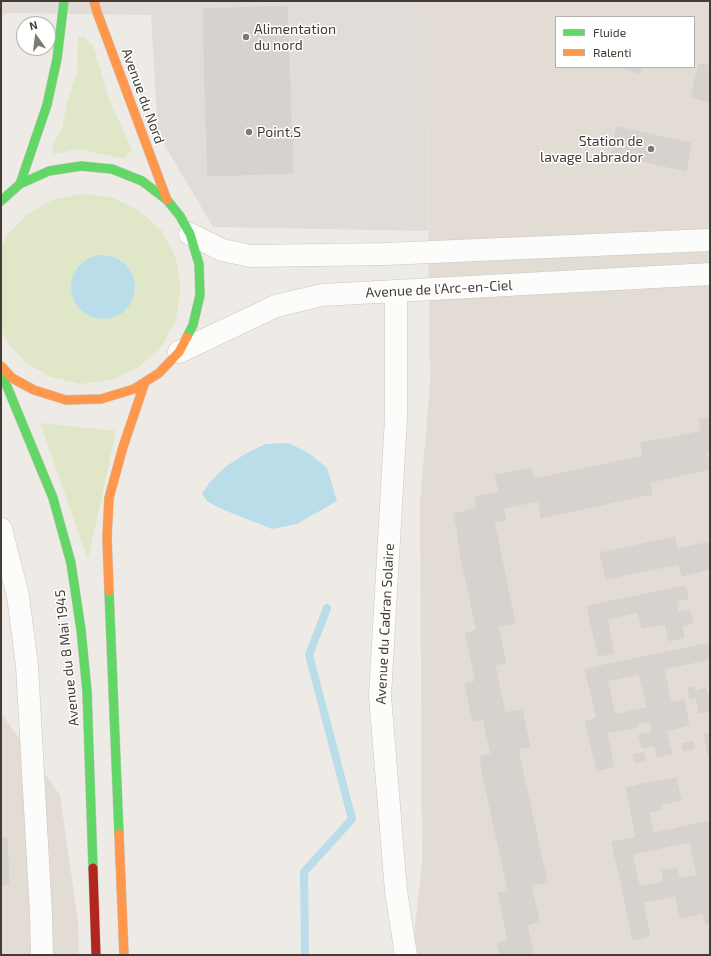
<!DOCTYPE html>
<html>
<head>
<meta charset="utf-8">
<style>
	body { margin:0 }
	#map { position:relative; width:711px; height:956px; overflow:hidden; background:#eeebe7; font-family:"Exo 2",sans-serif }
	canvas { display:block }
	.frame { position:absolute; inset:0; border:2px solid #433b34; pointer-events:none }
	.legend { position:absolute; left:555px; top:16px; width:140px; height:52px; box-sizing:border-box; background:#fff; border:1px solid #b4b1ae; margin:0; padding:5px 7px; list-style:none; font-size:12px; color:#433b34 }
	.legend li { display:flex; align-items:center; gap:8px; height:20px }
	.legend b { width:20px; border:1px solid #b4b1ae }
	.north { position:absolute; left:16px; top:16px; width:40px; height:40px; box-sizing:border-box; background:#fff; border:1px solid #b4b1ae; border-radius:50%; rotate:346deg; font-size:11px; font-weight:700; line-height:16px; text-align:center; color:#433b34 }
	.north::after { content:''; display:block; margin:auto; width:14px; height:18px; background:#7f7973; clip-path:polygon(50% 0,100% 100%,50% 72%,0 100%) }
</style>
</head>
<body>
<div id="map">
<canvas width="711" height="956"></canvas>
<div class="frame"></div>
<ul class="legend">
<li><b style="height:5px;background:#63d668"></b>Fluide</li>
<li><b style="height:5px;background:#ff974d"></b>Ralenti</li>
</ul>
<div class="north">N</div>
</div>
<script>
const ctx = document.querySelector('canvas').getContext('2d');
ctx.lineJoin = 'round';
function fill(path, color) {
  ctx.fillStyle = color;
  ctx.fill(path, 'evenodd');
}
function poly(rows) {
  const path = new Path2D();
  for (const r of rows) {
    if (r.length === 3) {
      path.moveTo(r[0] + r[2], r[1]);
      path.arc(r[0], r[1], r[2], 0, 2 * Math.PI);
      continue;
    }
    path.moveTo(r[0], r[1]);
    for (let i = 2; i < r.length; i += 2) path.lineTo(r[i], r[i + 1]);
  }
  return path;
}
function stroke(path, color, width, dash) {
  ctx.strokeStyle = color;
  ctx.lineWidth = width;
  ctx.lineCap = dash ? 'butt' : 'round';
  ctx.setLineDash(dash || []);
  ctx.stroke(path);
}
function drawText(font, color, halo, rows, align = 'center') {
  ctx.font = font + ' "Exo 2",sans-serif';
  ctx.lineWidth = 3;
  ctx.setLineDash([]);
  ctx.textBaseline = 'middle';
  ctx.strokeStyle = halo;
  ctx.fillStyle = color;
  for (const [text, x, y, turn = 0] of rows) {
    ctx.save();
    ctx.translate(x, y);
    ctx.rotate((+turn || 0) * Math.PI / 180);
    ctx.textAlign = isNaN(turn) ? turn : align;
    if (halo) ctx.strokeText(text, 0, 0);
    ctx.fillText(text, 0, 0);
    ctx.restore();
  }
}
fill(poly([
	[426,1,710,1,710,955,412,955,422,863,420,502,430,384],
	[556,17,694,17,694,67,556,67],
	[1,713,60,795,78,921,79,955,1,955]
]), '#e2dcd5');
fill(poly([
	[1,1,426,1,428,231,213,227,158,134,151,15,7,13,1,16]
]), '#e1dcd8');
fill(poly([
	[78,37,85,37,93,46,109,99,132,150,124,159,80,149,54,154,52,146,62,128,67,103,77,72],
	[81,194,111,197,139,210,162,231,176,258,181,288,176,319,162,346,139,367,112,380,81,384,51,377,26,363,7,342,1,330,1,247,8,234,28,214,52,200],
	[102,254,113,256,123,262,131,270,135,281,135,292],
	[40,423,116,431,88,560]
]), '#dfe7c8');
fill(poly([
	[103,287,32],
	[289,443,310,454,327,468,337,501,297,524,272,529,219,508,207,501,202,494,209,483,225,467,245,454,265,444]
]), '#baddea');
stroke(poly([
	[305,955,304,872,352,819,309,655,327,608]
]), '#baddea', 8);
const building = poly([
	[287,6,290,88,205,91,203,9,287,6],
	[699,64,710,65,710,102,691,97,699,64],
	[614,67,641,67,640,73,614,67],
	[290,88,293,173,208,176,205,91,290,88],
	[617,127,691,143,686,171,611,154,617,127],
	[710,417,710,450,706,451,709,464,673,472,674,477,650,482,651,489,540,512,537,496,502,503,506,520,494,522,515,623,498,626,506,663,495,665,505,713,522,710,530,747,518,749,547,882,531,885,539,922,527,925,534,955,500,955,497,943,508,941,498,893,514,889,491,780,502,777,490,717,473,721,465,684,476,681,465,633,482,629,467,557,461,558,458,540,459,540,454,514,477,508,475,497,499,492,495,475,531,468,535,484,668,456,666,445,703,436,699,419,710,417],
	[702,431,703,436,666,445,668,456,535,484,534,479,663,452,661,440,702,431],
	[661,439,663,452,643,456,641,443,661,439],
	[709,464,710,469,674,477,673,472,709,464],
	[651,489,652,494,541,518,540,512,651,489],
	[537,496,538,501,504,508,502,503,537,496],
	[675,537,677,549,710,542,710,569,682,576,679,564,606,579,600,553,675,537],
	[467,557,482,629,477,631,461,558,467,557],
	[685,586,688,599,676,601,678,612,690,610,693,623,682,626,684,638,669,641,665,624,642,628,638,612,607,619,614,653,598,656,587,606,685,586],
	[710,643,710,659,664,669,671,703,684,700,689,725,666,731,672,754,657,757,655,746,642,748,639,735,652,732,650,721,636,724,638,727,606,733,603,717,647,708,639,674,607,681,604,665,710,643],
	[604,665,615,715,597,718,585,670,604,665],
	[694,687,696,697,690,699,688,688,694,687],
	[706,688,707,695,696,697,694,691,706,688],
	[710,694,710,711,699,713,696,697,710,694],
	[490,717,502,777,491,780,514,889,508,890,483,776,496,773,492,754,491,754,483,718,490,717],
	[603,717,614,766,597,771,585,721,603,717],
	[710,733,710,745,706,746,704,734,710,733],
	[693,741,694,749,683,751,682,744,693,741],
	[710,745,710,762,706,746,710,745],
	[643,753,645,760,635,762,633,755,643,753],
	[491,754,492,754,496,773,483,776,480,757,491,754],
	[676,778,681,800,660,805,661,810,649,812,643,784,676,778],
	[643,784,653,833,636,837,626,788,643,784],
	[710,821,710,924,706,925,703,913,680,918,676,896,643,902,639,887,697,875,690,842,632,854,629,839,636,837,710,821],
	[1,838,7,838,9,885,1,885,1,838],
	[629,839,650,936,633,940,612,842,629,839],
	[677,868,679,879,664,882,662,871,677,868]
]);
fill(building, '#d6d2ce');
stroke(building, '#d6d2cd', 1);
const street = poly([
	[190,234,222,250,251,256,386,254,710,240],
	[396,291,396,418,380,696,396,891,406,955],
	[179,352,276,306,322,295,710,274],
	[1,529,18,596,27,666,41,914,42,955]
]);
const fast = poly([
	[20,184,47,105,57,59,64,1],
	[1,201,20,184,49,171,81,166,112,169,142,181,167,200,180,216,190,234,199,264,200,295,193,325,187,337],
	[1,372,53,498,71,563,81,630,87,691,93,868],
	[109,591,119,834]
]);
const slow = poly([
	[94,1,97,12,167,200],
	[1,366,12,378,34,390,66,400,101,399,134,389,159,373,179,352,187,337],
	[109,591,107,537,109,498,123,447,145,382],
	[119,834,124,955]
]);
const jam = poly([
	[93,868,96,955]
]);
stroke(street, '#cac7c3', 23);
stroke(fast, '#cec8c0', 10);
stroke(slow, '#cec8c0', 10);
stroke(jam, '#cec8c0', 10);
stroke(street, '#fcfcfb', 22);
stroke(fast, '#63d668', 9);
stroke(slow, '#ff974d', 9);
stroke(jam, '#b3261e', 9);
for (const [x, y, r, color] of [
	[246,37,4,"#7f7973"],
	[249,132,4,"#7f7973"],
	[651,149,4,"#7f7973"]
]) {
  const dot = new Path2D();
  dot.arc(x, y, r, 0, 2 * Math.PI);
  ctx.fillStyle = color;
  ctx.fill(dot);
  stroke(dot, '#fff', 1.5);
}
drawText('14px', '#433b34', '#fff', [
	["Alimentation",254,29],
	["du nord",254,45],
	["Point.S",257,132],
	["Station de",643,141,"right"],
	["lavage Labrador",643,157,"right"]
], 'left');
drawText('14px', '#433b34', '#fff', [
	["Avenue du Nord",143,96,70],
	["Avenue de l'Arc-en-Ciel",439,289,-3],
	["Avenue du Cadran Solaire",385,624,-87],
	["Avenue du 8 Mai 1945",67,658,-96]
]);
</script>
</body>
</html>
